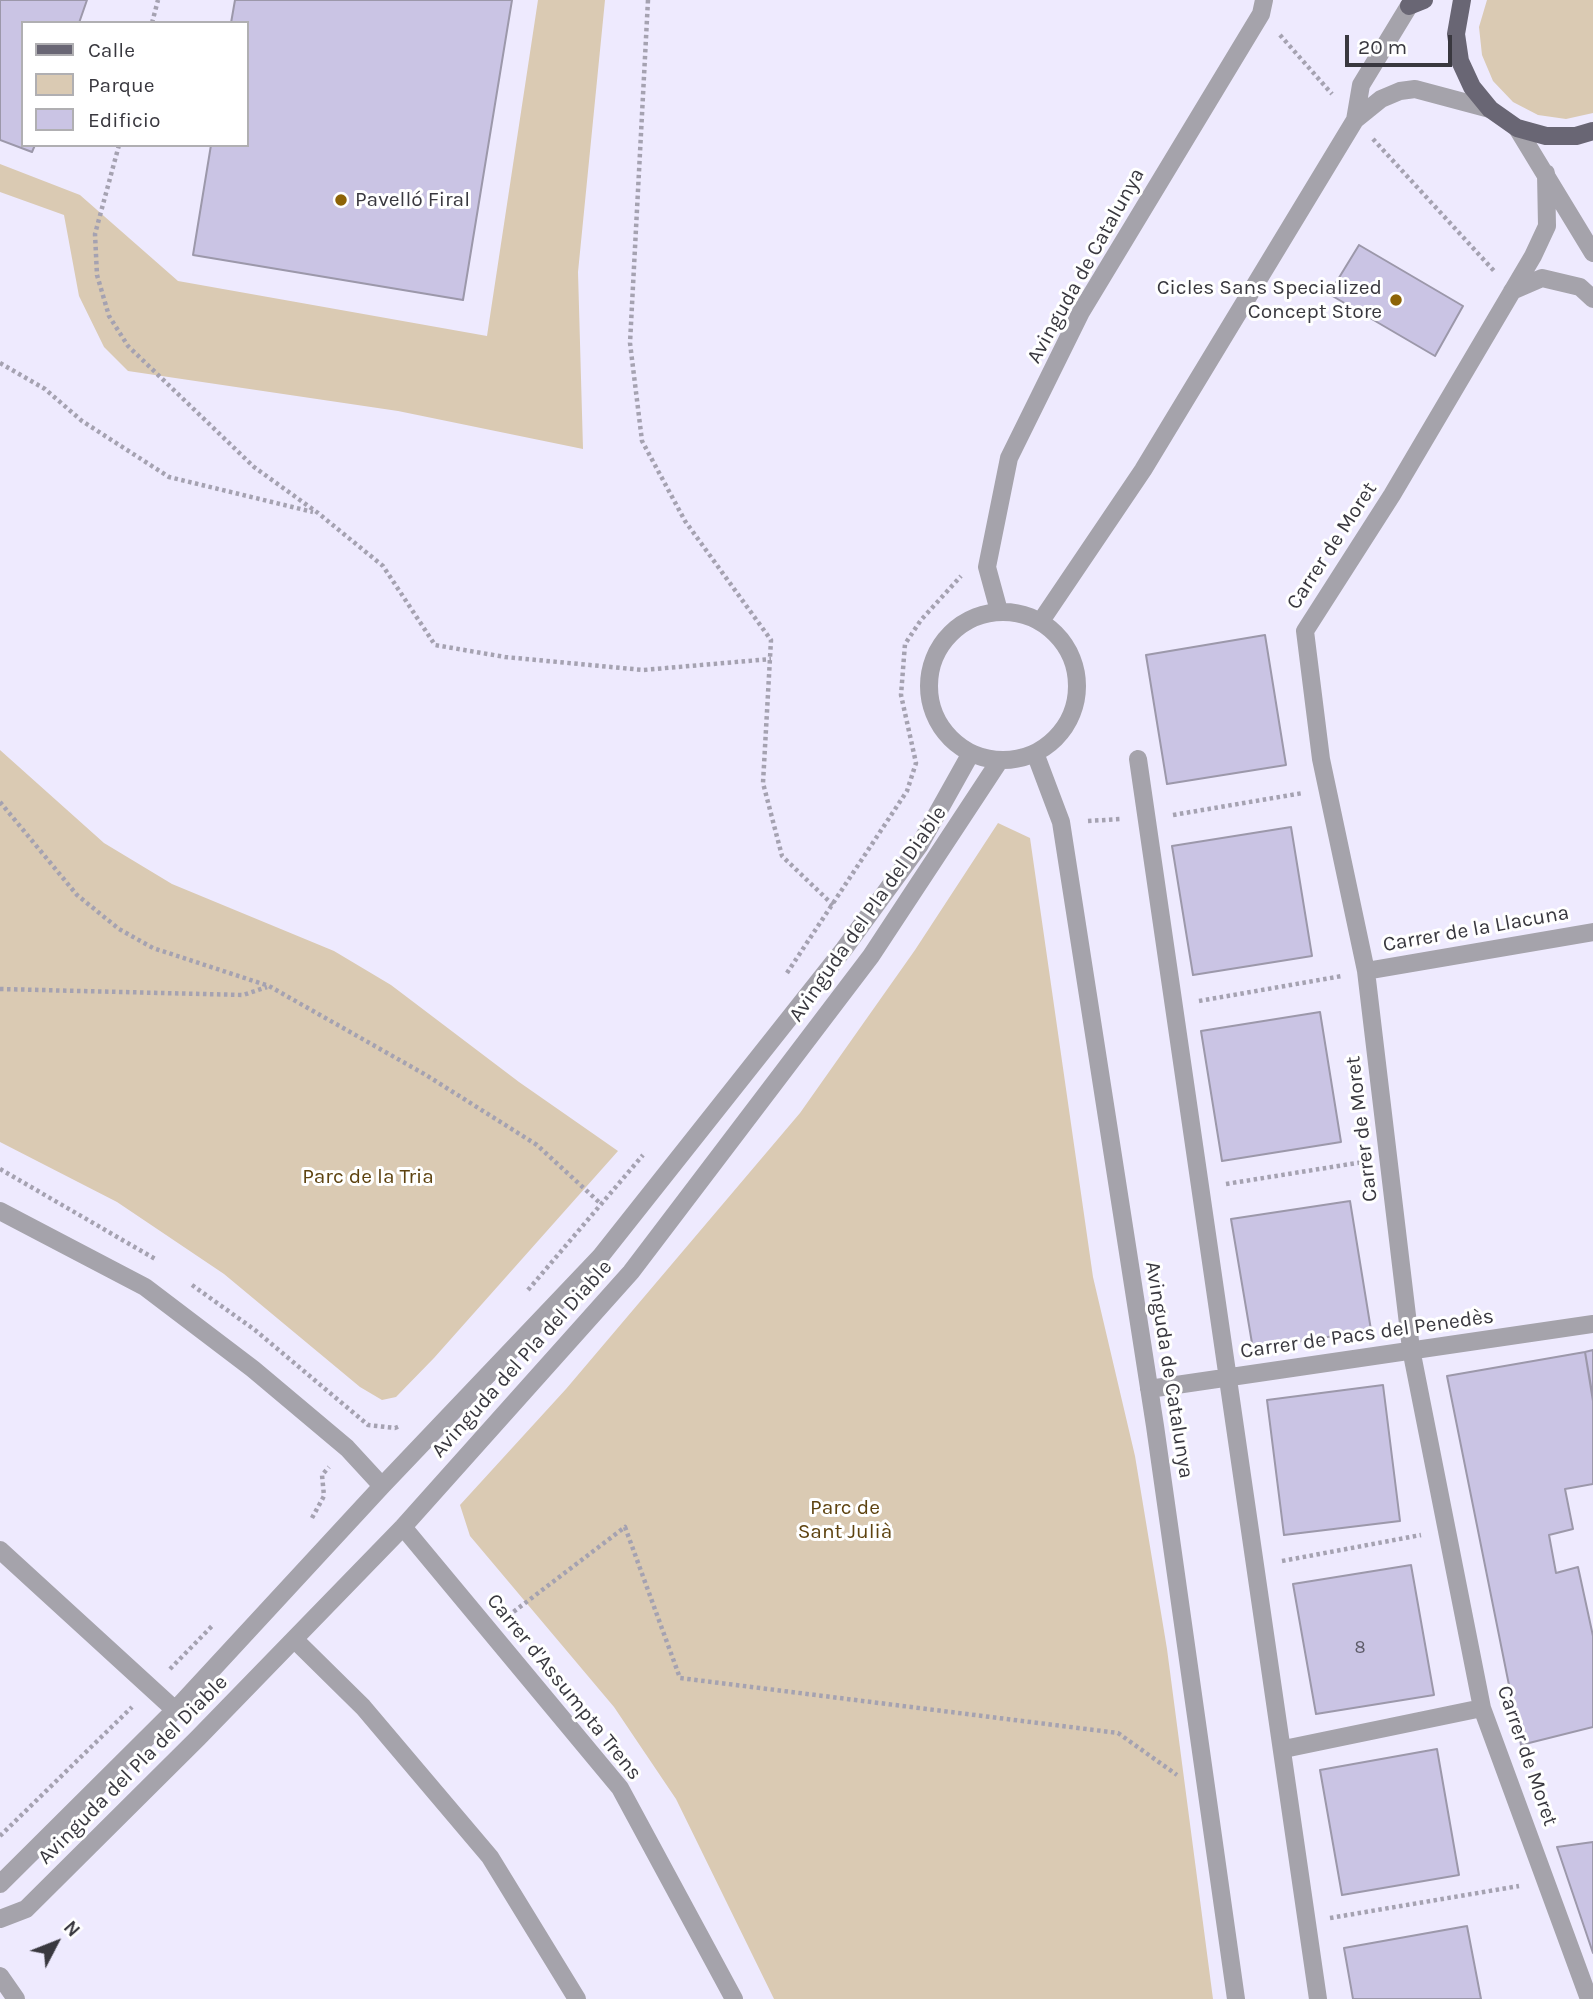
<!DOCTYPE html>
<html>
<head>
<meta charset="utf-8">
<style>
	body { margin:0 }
	#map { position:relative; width:1593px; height:1999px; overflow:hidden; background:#eeeafe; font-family:Karla,sans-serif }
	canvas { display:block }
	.legend { position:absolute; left:21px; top:21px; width:228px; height:126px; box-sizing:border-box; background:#fff; border:2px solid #b0afb2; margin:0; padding:9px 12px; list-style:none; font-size:21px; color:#39383f }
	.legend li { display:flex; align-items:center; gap:14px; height:35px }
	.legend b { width:35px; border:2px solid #b0afb2 }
	.north { position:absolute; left:21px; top:1908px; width:70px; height:70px; -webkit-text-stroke:5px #fff; paint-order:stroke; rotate:48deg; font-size:19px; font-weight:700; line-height:28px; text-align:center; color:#39383f }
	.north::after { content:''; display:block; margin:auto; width:24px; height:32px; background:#39383f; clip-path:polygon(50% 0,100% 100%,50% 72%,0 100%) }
	.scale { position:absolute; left:1345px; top:35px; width:107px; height:32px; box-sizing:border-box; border:4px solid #39383f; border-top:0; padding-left:9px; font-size:21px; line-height:24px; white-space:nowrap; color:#39383f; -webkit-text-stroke:5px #fff; paint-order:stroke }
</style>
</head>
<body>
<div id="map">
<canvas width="1593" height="1999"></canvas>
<ul class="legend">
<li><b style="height:9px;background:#696674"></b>Calle</li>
<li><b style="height:19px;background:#dacab3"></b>Parque</li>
<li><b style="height:19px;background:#cac4e4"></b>Edificio</li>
</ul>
<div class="north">N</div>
<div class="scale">20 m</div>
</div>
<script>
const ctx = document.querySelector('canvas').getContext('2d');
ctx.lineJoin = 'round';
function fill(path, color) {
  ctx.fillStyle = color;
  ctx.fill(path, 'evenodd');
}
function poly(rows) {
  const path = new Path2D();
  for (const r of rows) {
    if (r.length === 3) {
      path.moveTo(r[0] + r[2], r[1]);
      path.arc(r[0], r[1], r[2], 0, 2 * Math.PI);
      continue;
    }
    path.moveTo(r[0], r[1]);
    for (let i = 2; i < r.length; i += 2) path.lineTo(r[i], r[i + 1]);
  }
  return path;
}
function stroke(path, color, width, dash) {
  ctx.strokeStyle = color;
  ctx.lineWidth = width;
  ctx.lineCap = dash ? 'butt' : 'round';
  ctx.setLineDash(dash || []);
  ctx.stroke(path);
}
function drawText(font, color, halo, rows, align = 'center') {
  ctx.font = font + ' Karla,sans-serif';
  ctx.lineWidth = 6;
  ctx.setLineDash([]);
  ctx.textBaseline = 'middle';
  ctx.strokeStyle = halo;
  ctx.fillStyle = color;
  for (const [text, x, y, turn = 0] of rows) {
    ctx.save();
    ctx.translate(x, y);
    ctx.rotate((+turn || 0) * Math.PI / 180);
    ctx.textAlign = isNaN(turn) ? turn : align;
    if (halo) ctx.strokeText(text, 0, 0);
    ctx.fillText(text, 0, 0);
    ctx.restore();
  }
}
fill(poly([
	[538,0,605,0,578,272,583,449,398,411,128,371,104,347,79,296,64,215,0,192,0,164,80,195,178,281,487,336],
	[1487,0,1593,0,1593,113,1566,119,1538,115,1513,102,1493,81,1482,55,1479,27],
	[0,750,104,843,172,884,334,951,391,985,519,1082,618,1151,434,1358,396,1397,382,1400,360,1387,224,1274,117,1202,0,1142],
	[998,823,1030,838,1093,1277,1135,1456,1167,1649,1213,1999,774,1999,676,1799,614,1707,470,1536,460,1505,566,1389,800,1113,915,950]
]), '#dacab3');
const building = poly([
	[0,0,87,0,79,23,23,23,23,145,35,145,32,152,0,140,0,0],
	[235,0,512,0,463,300,193,255,211,145,247,145,247,23,231,23,235,0],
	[1359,245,1463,306,1435,356,1329,294,1359,245],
	[1265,635,1286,765,1167,784,1146,655,1265,635],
	[1291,827,1312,956,1193,975,1172,846,1291,827],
	[1320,1012,1341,1142,1222,1161,1201,1031,1320,1012],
	[1350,1201,1371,1330,1253,1349,1231,1219,1350,1201],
	[1593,1350,1593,1398,1585,1352,1593,1350],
	[1585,1352,1593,1401,1593,1484,1565,1489,1573,1529,1549,1535,1556,1573,1578,1567,1593,1636,1593,1727,1521,1745,1447,1376,1585,1352],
	[1383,1385,1400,1521,1284,1535,1267,1400,1383,1385],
	[1411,1565,1434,1695,1316,1714,1293,1584,1411,1565],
	[1437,1749,1459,1875,1342,1895,1320,1770,1437,1749],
	[1593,1842,1593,1953,1557,1847,1593,1842],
	[1467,1926,1481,1999,1353,1999,1344,1948,1467,1926]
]);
fill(building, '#cac4e4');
stroke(building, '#9c98aa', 2);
stroke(poly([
	[648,0,630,343,642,441,685,521,771,640,763,783,782,856,833,905],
	[152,23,158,0],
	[1280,35,1332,94],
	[1373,139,1495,272],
	[119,145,95,234,97,275,109,316,128,346,254,467,318,513,383,566,435,645,505,657,643,670,771,659],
	[0,363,45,389,82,421,169,477,313,512],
	[0,802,77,895,119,929,153,948,269,986,426,1075,537,1145,601,1204],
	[1173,815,1303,793],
	[1088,821,1121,819],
	[787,973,907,791,916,763,901,695,905,644,921,620,961,576],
	[0,989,243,995,267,987],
	[1199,1001,1342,976],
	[0,1169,157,1260],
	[1226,1184,1363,1162],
	[192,1285,255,1330,368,1425,395,1428,400,1426],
	[528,1290,643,1155],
	[312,1518,324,1496,322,1475,329,1467],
	[1282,1561,1421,1535],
	[508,1616,625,1527,680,1678,1118,1733,1177,1775],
	[170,1669,213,1625],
	[0,1836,132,1707],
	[1330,1918,1519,1886]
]), '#a5a2b1', 4.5, [3.5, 3.5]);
stroke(poly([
	[1355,120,1361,85,1409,6],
	[1517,128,1593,253],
	[1546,173,1547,226,1533,256,1392,495,1305,631,1321,759,1366,971,1411,1349,1482,1708,1589,1999],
	[1512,291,1542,278,1580,287,1593,299],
	[999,611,987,567,1009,458,1081,312,1261,14,1264,0],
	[1003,686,74],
	[1041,621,1143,470,1355,120,1381,99,1400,91,1415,89,1490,109],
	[1035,753,1061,822,1155,1426,1236,1999],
	[1138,759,1318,1999],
	[1366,971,1593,932],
	[0,1211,145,1287,253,1369,347,1448,382,1486],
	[1149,1389,1593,1324],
	[403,1527,620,1788,734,1999],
	[0,1550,175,1710],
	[294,1639,363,1707,490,1857,577,1999],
	[1284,1749,1482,1708],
	[0,1884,175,1710,382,1486,600,1257,844,949,919,846,971,753],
	[0,1919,26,1909,198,1738,403,1527,631,1272,871,956,1000,760],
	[0,1976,16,1999]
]), '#a5a3ab', 18);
stroke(poly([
	[1462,0,1456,34,1460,61,1472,87,1490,109,1517,128,1546,136,1576,136,1593,131],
	[1409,6,1424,0]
]), '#696674', 18);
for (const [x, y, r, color] of [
	[341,200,7,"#8d6307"],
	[1396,300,7,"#8d6307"]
]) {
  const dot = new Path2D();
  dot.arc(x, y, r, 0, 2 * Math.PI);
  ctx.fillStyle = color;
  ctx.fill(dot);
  stroke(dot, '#fff', 2.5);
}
drawText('18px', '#5d5b68', null, [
	["8",1360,1648]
]);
drawText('21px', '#39383f', '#fff', [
	["Pavelló Firal",355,200],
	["Cicles Sans Specialized",1382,288,"right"],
	["Concept Store",1382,312,"right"]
], 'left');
drawText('21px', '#39383f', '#fff', [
	["Avinguda de Catalunya",1086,266,-61],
	["Carrer de Moret",1332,546,-57],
	["Avinguda del Pla del Diable",868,914,-55],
	["Carrer de la Llacuna",1476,929,-10],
	["Carrer de Moret",1362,1129,-97],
	["Carrer de Pacs del Penedès",1367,1334,-8],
	["Avinguda del Pla del Diable",522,1359,-48],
	["Avinguda de Catalunya",1169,1370,81],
	["Carrer d'Assumpta Trens",564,1687,51],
	["Carrer de Moret",1527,1756,71],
	["Avinguda del Pla del Diable",133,1770,-45]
]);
drawText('21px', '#5e4310', '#fff', [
	["Parc de la Tria",368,1177],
	["Parc de",845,1508],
	["Sant Julià",845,1532]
]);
</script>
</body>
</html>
